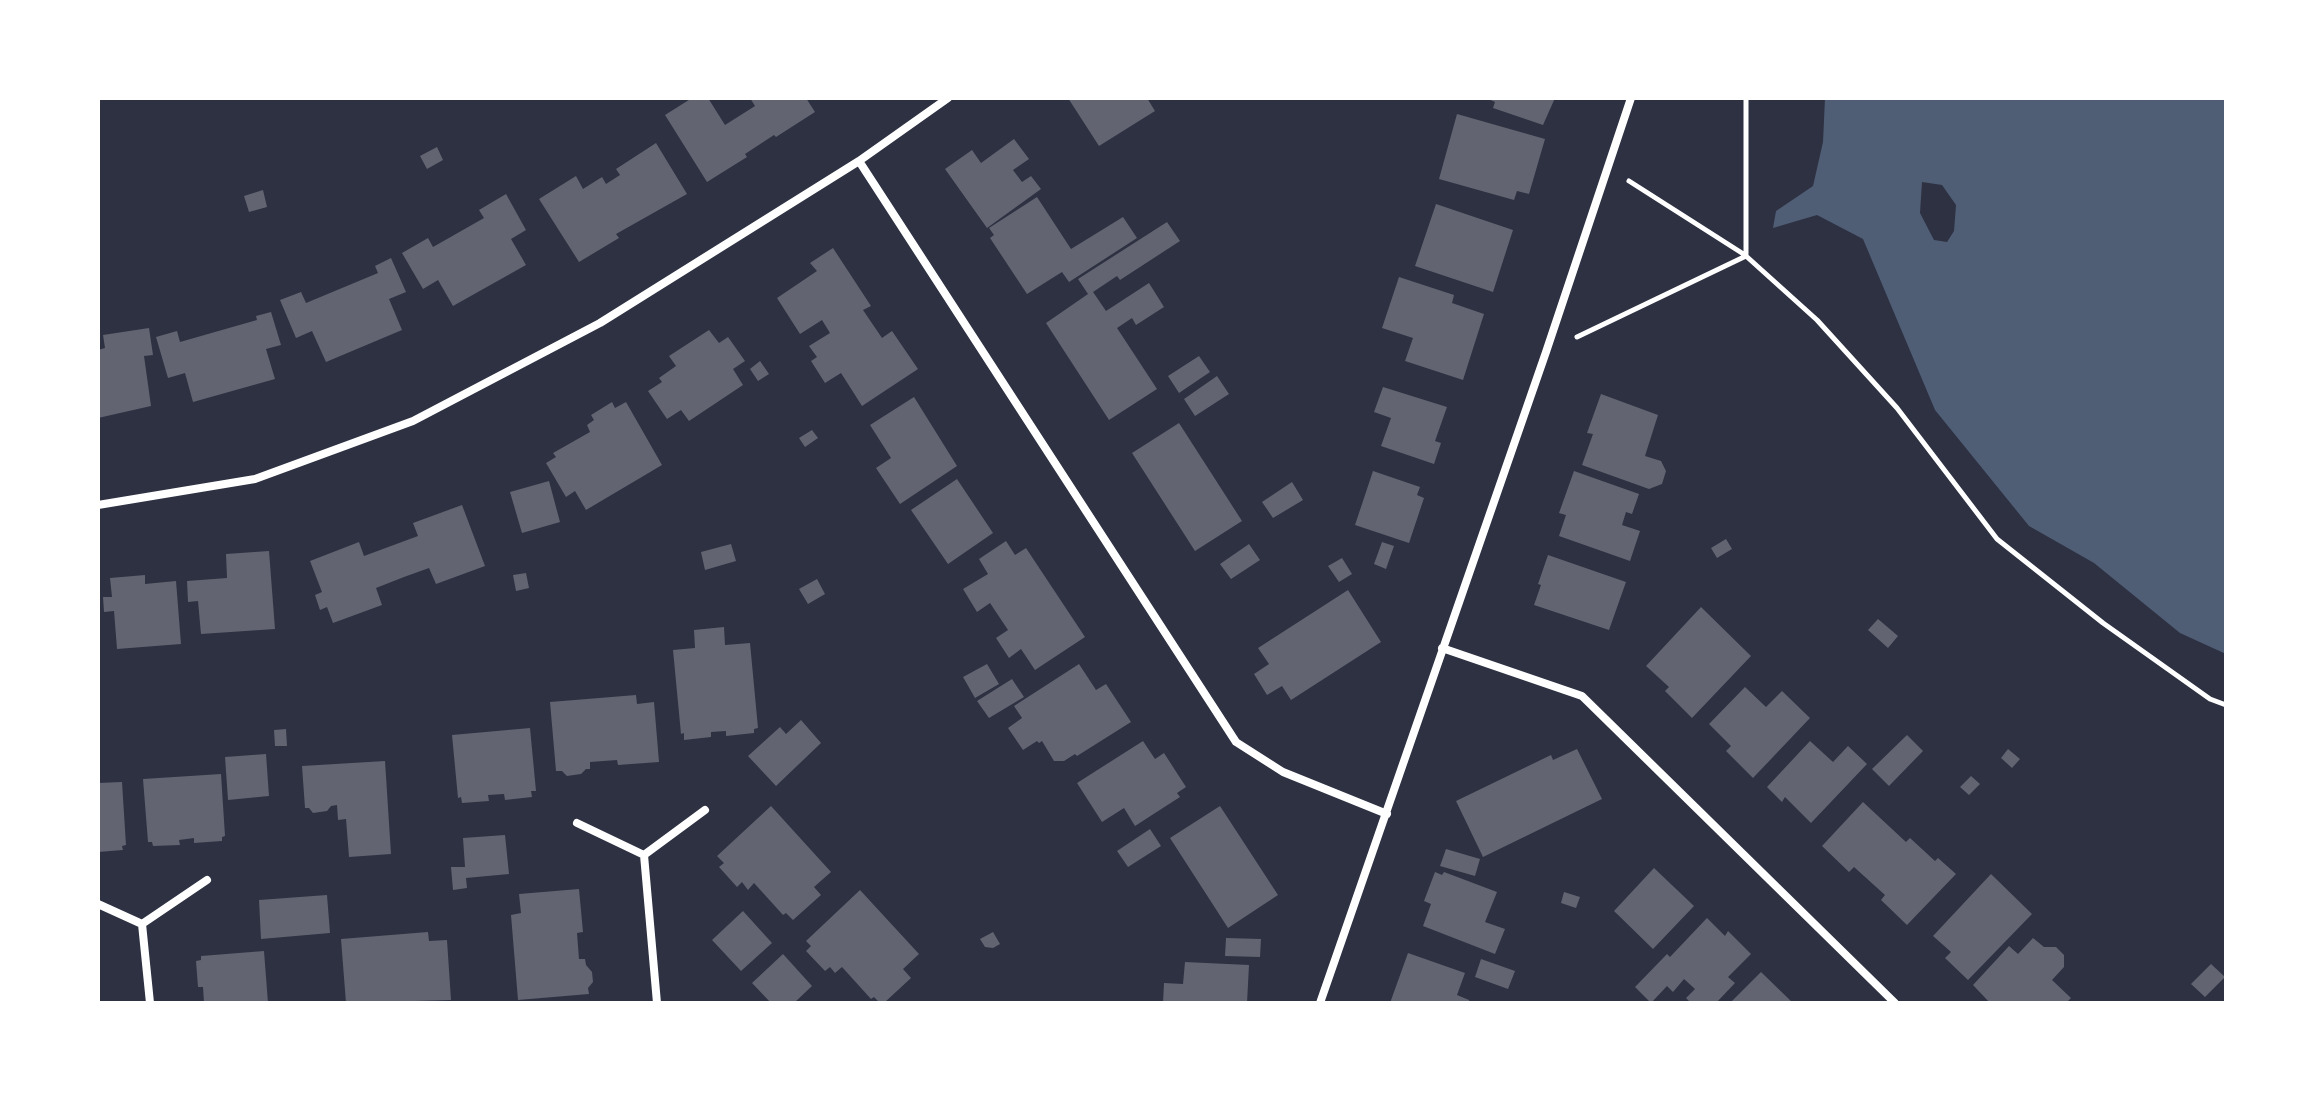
<!DOCTYPE html>
<html>
<head>
<meta charset="utf-8">
<style>
	body { margin:0 }
	#map { position:relative; width:2324px; height:1101px; overflow:hidden; background:#2d3142; font-family:Bitter,serif }
	canvas { display:block }
	.frame { position:absolute; inset:0; border:100px solid #fff; pointer-events:none }
</style>
</head>
<body>
<div id="map">
<canvas width="2324" height="1101"></canvas>
<div class="frame"></div>
</div>
<script>
const ctx = document.querySelector('canvas').getContext('2d');
ctx.lineJoin = 'round';
function fill(path, color) {
  ctx.fillStyle = color;
  ctx.fill(path, 'evenodd');
}
function poly(rows) {
  const path = new Path2D();
  for (const r of rows) {
    path.moveTo(r[0], r[1]);
    for (let i = 2; i < r.length; i += 2) path.lineTo(r[i], r[i + 1]);
  }
  return path;
}
function stroke(path, color, width, dash) {
  ctx.strokeStyle = color;
  ctx.lineWidth = width;
  ctx.lineCap = dash ? 'butt' : 'round';
  ctx.setLineDash(dash || []);
  ctx.stroke(path);
}
fill(poly([
	[1825,98,2226,98,2226,654,2180,633,2094,563,2029,526,1935,410,1863,239,1817,215,1773,228,1776,211,1813,186,1823,142],
	[1922,182,1942,185,1956,205,1954,231,1947,242,1934,240,1920,213]
]), '#4f5d75');
fill(poly([
	[692,98,708,98,725,125,755,106,750,98,806,98,815,112,776,137,774,135,745,154,747,157,707,182,665,115],
	[1068,98,1147,98,1155,111,1099,146],
	[1486,98,1555,98,1543,125,1493,108,1495,102],
	[1457,114,1545,139,1529,194,1517,191,1514,200,1439,179],
	[1014,139,1029,159,1013,170,1022,182,1031,176,1041,189,987,228,945,169,972,150,981,163],
	[656,143,687,194,616,234,619,238,579,262,539,199,576,176,583,189,602,177,606,184,620,175,616,169],
	[437,147,443,160,427,169,420,156],
	[263,190,267,207,249,212,244,196],
	[506,194,526,230,511,239,526,265,453,306,438,280,423,289,402,253,428,238,433,247,484,218,479,210],
	[1037,197,1071,249,1123,217,1137,238,1069,282,1062,272,1027,294,990,238,994,235,989,228],
	[1436,204,1513,230,1493,292,1415,266],
	[1167,222,1180,241,1120,280,1117,276,1093,292,1106,311,1149,283,1164,307,1136,325,1132,318,1117,328,1157,389,1109,420,1046,323,1088,294,1078,279],
	[833,248,871,306,863,310,882,338,892,331,918,369,862,406,841,373,825,383,811,361,817,357,809,346,830,333,822,320,800,334,777,298,817,271,810,263],
	[391,258,406,292,389,299,402,330,326,362,312,331,296,338,280,300,301,292,306,303,378,273,375,266],
	[1399,277,1454,295,1452,303,1484,314,1463,380,1405,361,1413,338,1382,328],
	[271,312,281,345,266,349,275,379,193,402,185,373,168,378,156,337,177,331,180,342,257,320,256,316],
	[149,328,153,355,144,356,151,406,98,418,98,350,105,348,103,335],
	[709,330,719,343,728,337,745,361,733,369,743,385,689,421,681,410,667,419,648,391,662,382,659,378,676,366,669,356],
	[1199,356,1210,372,1179,393,1168,376],
	[760,361,769,374,758,381,750,369],
	[1217,376,1229,394,1195,416,1184,399],
	[1383,387,1447,407,1435,441,1441,443,1434,464,1381,446,1391,418,1374,412],
	[1601,394,1658,415,1645,456,1661,461,1666,471,1662,484,1649,489,1582,465,1593,434,1587,433],
	[914,397,957,466,900,504,876,468,891,458,870,425],
	[612,402,615,408,626,402,662,465,586,510,575,491,566,497,546,463,556,457,553,453,590,432,587,425,594,420,591,415],
	[1179,423,1242,521,1195,551,1132,453],
	[812,430,818,438,805,447,799,438],
	[1373,471,1420,487,1417,495,1424,498,1409,543,1355,525],
	[1574,471,1639,494,1632,514,1626,512,1622,525,1640,531,1630,561,1559,536,1566,515,1559,513],
	[957,479,993,533,948,564,911,510],
	[549,481,560,522,522,533,510,492],
	[1292,482,1303,500,1273,518,1262,502],
	[462,505,485,566,436,584,429,568,404,577,376,588,382,605,333,623,327,607,320,610,315,595,322,592,310,561,359,542,364,556,418,536,413,523],
	[1726,539,1732,549,1717,558,1711,548],
	[1006,541,1015,555,1026,548,1085,637,1035,670,1021,649,1009,658,996,638,1008,630,990,603,977,612,963,589,988,574,979,559],
	[1382,542,1394,546,1386,569,1374,564],
	[731,544,736,561,705,570,701,552],
	[1249,544,1260,560,1231,579,1220,564],
	[269,551,275,629,201,634,198,601,188,602,187,581,227,578,226,554],
	[1548,555,1626,582,1609,630,1534,605,1541,585,1538,584],
	[1342,558,1352,574,1339,582,1328,566],
	[526,573,529,588,516,591,513,575],
	[145,575,145,584,176,581,181,644,117,649,114,611,104,612,103,597,112,597,110,578],
	[817,579,825,594,808,604,799,589],
	[1348,590,1381,642,1291,700,1282,686,1267,695,1254,674,1269,664,1258,648],
	[1701,607,1751,656,1692,718,1665,691,1669,687,1646,666],
	[1878,619,1898,636,1888,648,1868,630],
	[724,627,725,645,750,643,758,728,754,729,754,733,726,736,726,731,711,732,711,737,684,740,684,733,681,734,673,650,695,648,694,630],
	[987,664,999,684,975,698,963,677],
	[1079,664,1096,690,1106,684,1131,722,1077,756,1075,754,1064,761,1054,761,1042,741,1039,743,1037,741,1023,750,1008,728,1022,718,1014,706],
	[1012,679,1024,697,989,718,977,701],
	[1745,687,1766,707,1782,691,1810,718,1753,778,1726,751,1731,746,1709,724],
	[636,695,637,704,654,702,659,762,618,765,617,760,590,762,590,769,586,769,581,774,567,776,562,771,556,771,550,702],
	[801,720,821,743,776,786,748,756,780,727,786,734],
	[530,728,536,791,531,791,532,797,505,800,504,794,488,795,489,801,462,803,461,797,458,798,452,735],
	[286,729,287,746,275,746,274,730],
	[1907,735,1923,751,1889,786,1872,769],
	[1143,741,1155,759,1164,753,1186,787,1177,793,1180,797,1135,826,1124,808,1102,822,1077,783],
	[1810,741,1833,762,1848,746,1867,764,1811,823,1785,797,1782,802,1767,787],
	[1577,749,1602,799,1483,857,1456,801,1551,755,1553,760],
	[2008,749,2020,759,2012,768,2001,758],
	[266,754,269,796,228,800,225,757],
	[385,761,391,854,349,857,346,819,338,820,337,805,331,806,327,811,313,813,309,808,305,808,302,766],
	[221,774,225,836,222,837,222,841,194,843,194,838,179,840,180,845,153,846,152,842,148,842,143,779],
	[1971,776,1980,784,1969,795,1960,787],
	[122,782,126,845,122,846,123,850,98,852,98,783],
	[1863,802,1906,842,1910,838,1935,861,1938,858,1956,874,1907,925,1881,900,1885,895,1854,867,1849,872,1822,846],
	[771,806,831,872,814,887,821,895,793,920,786,913,783,915,754,883,748,890,742,882,737,887,719,867,724,863,717,856],
	[1220,806,1278,895,1228,928,1170,838],
	[1150,829,1161,846,1128,867,1117,851],
	[505,835,509,874,466,878,467,888,453,890,451,867,465,867,463,838],
	[1446,849,1480,859,1475,876,1440,866],
	[1654,868,1694,906,1653,949,1614,911],
	[1435,872,1442,875,1444,872,1497,892,1485,922,1505,929,1495,954,1423,926,1431,904,1424,901],
	[1991,874,2032,914,1968,980,1945,958,1951,952,1933,936],
	[579,889,583,932,577,933,579,959,585,959,586,965,592,972,593,982,588,988,589,994,518,1000,511,915,521,913,519,894],
	[860,890,919,954,903,969,911,978,884,1003,880,1003,874,997,871,999,842,967,835,973,830,967,825,971,806,951,811,946,806,941],
	[1564,892,1580,897,1576,908,1561,903],
	[327,895,330,933,261,939,259,900],
	[743,911,772,943,741,971,712,940],
	[1707,918,1725,936,1728,931,1751,954,1728,977,1735,983,1716,1003,1691,1003,1686,998,1695,989,1684,979,1673,992,1667,986,1651,1003,1635,987,1667,954,1670,957],
	[428,932,429,941,447,940,451,1000,346,1003,341,939],
	[993,932,1000,944,993,948,985,947,980,939],
	[1226,938,1261,939,1260,957,1225,956],
	[2033,938,2044,947,2056,947,2064,955,2064,967,2052,980,2071,998,2066,1003,1990,1003,1973,985,2009,946,2018,954],
	[264,951,268,1003,204,1003,203,987,198,987,196,961,201,960,201,956],
	[1408,953,1465,973,1457,995,1469,1000,1470,1003,1390,1003],
	[783,954,812,986,794,1003,771,1003,752,983],
	[1481,959,1515,971,1508,989,1475,977],
	[1185,962,1249,965,1247,1003,1163,1003,1164,983,1183,984],
	[2211,964,2225,977,2205,997,2191,984],
	[1761,972,1793,1003,1730,1003]
]), '#626471');
stroke(poly([
	[1746,98,1746,256,1817,320,1897,408,1997,539,2103,623,2210,699,2226,705],
	[1629,181,1745,255],
	[1577,337,1746,256]
]), '#fff', 5);
stroke(poly([
	[859,161,1236,742,1283,772,1387,814],
	[98,505,255,479,413,421,600,323,859,161,948,98],
	[1442,648,1582,696,1895,1003],
	[577,823,644,855],
	[98,904,142,924],
	[150,1003,142,924,207,880],
	[657,1003,644,855,705,810],
	[1320,1003,1546,352,1631,98]
]), '#fff', 8);
</script>
</body>
</html>
